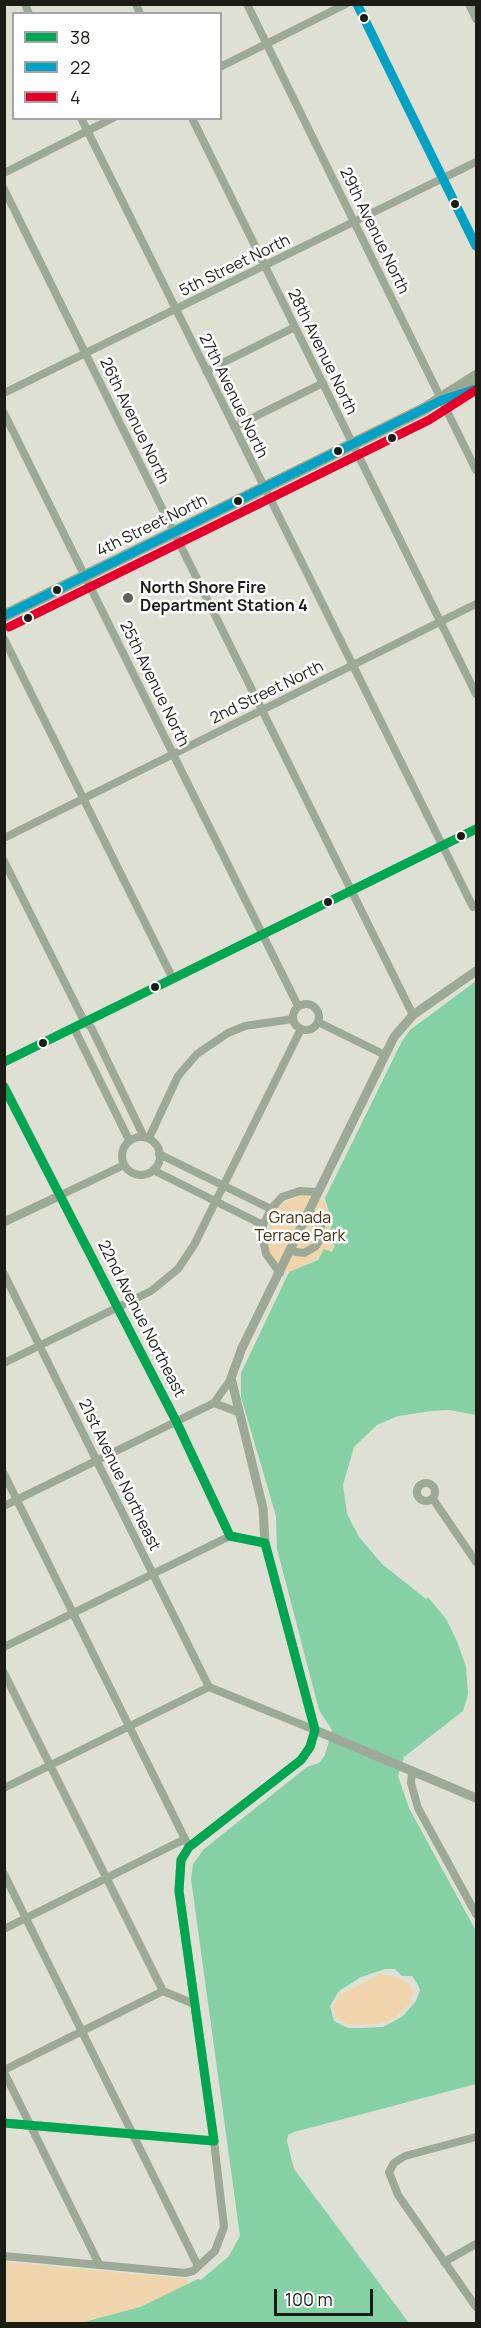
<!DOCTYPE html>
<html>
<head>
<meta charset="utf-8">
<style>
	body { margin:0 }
	#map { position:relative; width:481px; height:2328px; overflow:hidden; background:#dee0d3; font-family:Manrope,sans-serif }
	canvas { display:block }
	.frame { position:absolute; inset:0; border:6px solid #1b1d14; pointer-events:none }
	.legend { position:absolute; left:12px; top:12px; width:210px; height:108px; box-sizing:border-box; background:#fff; border:2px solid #a4a5a1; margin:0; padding:8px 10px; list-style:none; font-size:18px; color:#1b1d14 }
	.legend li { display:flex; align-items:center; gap:12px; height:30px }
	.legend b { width:30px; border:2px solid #a4a5a1 }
	.scale { position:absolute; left:274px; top:2289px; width:99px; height:27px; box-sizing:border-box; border:3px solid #1b1d14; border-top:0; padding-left:8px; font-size:18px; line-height:21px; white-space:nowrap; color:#1b1d14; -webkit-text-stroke:4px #fff; paint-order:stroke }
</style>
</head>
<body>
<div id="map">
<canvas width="481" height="2328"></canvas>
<div class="frame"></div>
<ul class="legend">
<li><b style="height:8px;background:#00a651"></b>38</li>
<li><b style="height:8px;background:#01a2c5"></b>22</li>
<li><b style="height:8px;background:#e4002b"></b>4</li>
</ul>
<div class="scale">100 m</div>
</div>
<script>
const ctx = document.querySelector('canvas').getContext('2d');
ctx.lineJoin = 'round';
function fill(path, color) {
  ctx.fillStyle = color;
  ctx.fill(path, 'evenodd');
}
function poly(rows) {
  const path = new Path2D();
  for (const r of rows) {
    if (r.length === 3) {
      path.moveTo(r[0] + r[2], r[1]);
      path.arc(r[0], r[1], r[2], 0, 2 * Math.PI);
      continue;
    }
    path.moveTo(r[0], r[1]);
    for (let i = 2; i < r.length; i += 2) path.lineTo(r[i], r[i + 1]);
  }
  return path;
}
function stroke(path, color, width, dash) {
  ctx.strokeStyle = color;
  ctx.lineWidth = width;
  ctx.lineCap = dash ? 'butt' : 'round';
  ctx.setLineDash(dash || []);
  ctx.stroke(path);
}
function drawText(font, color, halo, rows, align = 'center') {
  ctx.font = font + ' Manrope,sans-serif';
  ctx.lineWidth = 5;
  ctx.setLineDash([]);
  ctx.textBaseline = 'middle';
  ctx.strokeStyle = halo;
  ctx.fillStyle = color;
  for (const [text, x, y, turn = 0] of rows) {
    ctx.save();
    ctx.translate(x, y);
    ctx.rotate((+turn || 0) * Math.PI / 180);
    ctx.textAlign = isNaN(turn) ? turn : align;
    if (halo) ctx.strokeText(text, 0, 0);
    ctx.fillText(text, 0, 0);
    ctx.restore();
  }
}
fill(poly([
	[299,1195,313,1195,325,1202,335,1245,332,1252,289,1272,277,1266,269,1253,266,1235,277,1207],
	[380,1974,398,1978,410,1985,413,1992,409,2005,393,2019,376,2024,349,2025,336,2018,333,2007,340,1995],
	[4,2262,186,2279,189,2285,140,2307,85,2322,5,2323]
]), '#f0d4ab');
fill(poly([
	[476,981,476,1415,449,1410,432,1411,398,1416,377,1425,354,1447,343,1485,347,1514,359,1537,382,1564,426,1599,428,1597,446,1619,457,1641,466,1667,468,1694,463,1711,404,1757,398,1776,409,1808,476,1931,476,2084,294,2132,288,2135,287,2141,294,2169,409,2323,77,2324,140,2307,198,2279,201,2280,229,2256,240,2236,191,1879,193,1864,204,1849,307,1767,319,1763,325,1755,332,1730,319,1710,277,1549,276,1516,241,1397,241,1373,289,1272,318,1260,324,1249,332,1252,335,1245,328,1242,332,1223,325,1198,402,1041,410,1030],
	[385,1969,395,1969,402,1976,412,1976,418,1985,420,1990,416,2001,403,2016,383,2027,361,2028,348,2028,334,2021,330,2006,339,1991,361,1977]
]), '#85d0a5');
stroke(poly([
	[25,4,29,14],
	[136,4,140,14],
	[247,4,476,470],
	[469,4,476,19],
	[220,67,346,4],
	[81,118,473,907],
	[192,118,476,694],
	[4,173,113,118],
	[4,189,413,1015],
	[206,371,295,327],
	[4,393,476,162],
	[4,413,298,1006],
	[234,427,323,383],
	[4,639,173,979],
	[4,838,476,604],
	[4,861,85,1023,91,1027,144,1137],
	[306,1017,13],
	[318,1022,385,1055],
	[74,1028,129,1140],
	[141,1156,19],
	[149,1138,178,1076,197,1054,228,1033,245,1026,293,1019],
	[159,1154,271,1209],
	[153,1170,263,1225],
	[61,1195,124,1165],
	[289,1251,304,1253,316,1246,319,1241,321,1227,309,1210],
	[280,1273,266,1254,262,1235,263,1225,271,1209,282,1197,300,1191,317,1192],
	[4,1274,209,1687],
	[4,1363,151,1291,178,1269,194,1245,301,1029],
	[214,1403,238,1412],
	[4,1474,189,1847],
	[426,1492,9],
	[433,1499,476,1562],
	[4,1506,214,1403,231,1379],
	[4,1647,230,1536],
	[4,1673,163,1991,194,2004],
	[209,1687,315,1730],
	[412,1771,411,1783,418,1808,476,1914],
	[4,1788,209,1687],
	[4,1874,198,2266],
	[4,1929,185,1839],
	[4,2070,163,1991],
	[4,2072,99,2264],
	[476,2137,405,2156,394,2163,389,2172,398,2195,476,2307],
	[4,2256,185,2273,193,2271,215,2251,224,2227,214,2141],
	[444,2262,476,2244]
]), '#9da997', 8);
stroke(poly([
	[357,4,476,246],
	[4,1062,476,829],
	[4,1086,176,1421,230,1536,265,1543],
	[4,1222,61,1195],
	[315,1730,476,1798],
	[4,2123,214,2141,179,1891,181,1860,189,1847,301,1760,310,1747,315,1730,265,1543,263,1508,231,1378,242,1348,394,1037,413,1015,476,971]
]), '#9da997', 9);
stroke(poly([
	[443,399,460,396,476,389],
	[4,616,424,409,476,376]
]), '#9ca791', 12);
stroke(poly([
	[4,1062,476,829],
	[4,1087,176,1421,230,1536,265,1543,315,1730,310,1747,301,1760,189,1847,181,1860,179,1891,214,2141,4,2123]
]), '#00a651', 9);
stroke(poly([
	[357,4,476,246],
	[4,616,442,400,476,389]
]), '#01a2c5', 9);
stroke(poly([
	[9,627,429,420,476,390]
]), '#e4002b', 9);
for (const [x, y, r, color] of [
	[364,18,5,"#1b1d14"],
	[455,204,5,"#1b1d14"],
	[392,438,5,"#1b1d14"],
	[338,451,5,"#1b1d14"],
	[238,501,5,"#1b1d14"],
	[57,590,5,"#1b1d14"],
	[128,598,6,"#5f6157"],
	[28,618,5,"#1b1d14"],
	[461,836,5,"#1b1d14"],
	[328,902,5,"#1b1d14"],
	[155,987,5,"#1b1d14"],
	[43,1043,5,"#1b1d14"]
]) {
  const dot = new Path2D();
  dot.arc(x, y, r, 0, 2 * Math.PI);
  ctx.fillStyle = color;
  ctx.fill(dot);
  stroke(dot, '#fff', 2);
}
drawText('16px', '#1b1d14', '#fff', [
	["29th Avenue North",374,231,64],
	["5th Street North",235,266,-26],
	["28th Avenue North",322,352,64],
	["27th Avenue North",233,396,64],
	["26th Avenue North",134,421,64],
	["4th Street North",152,526,-26],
	["25th Avenue North",154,684,64],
	["2nd Street North",267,693,-26],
	["22nd Avenue Northeast",141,1319,63],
	["21st Avenue Northeast",119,1475,64]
]);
drawText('bold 16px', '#1b1d14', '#fff', [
	["North Shore Fire",140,589],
	["Department Station 4",140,607]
], 'left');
drawText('16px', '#4a300a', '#fff', [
	["Granada",300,1219],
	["Terrace Park",300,1237]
]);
</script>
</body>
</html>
